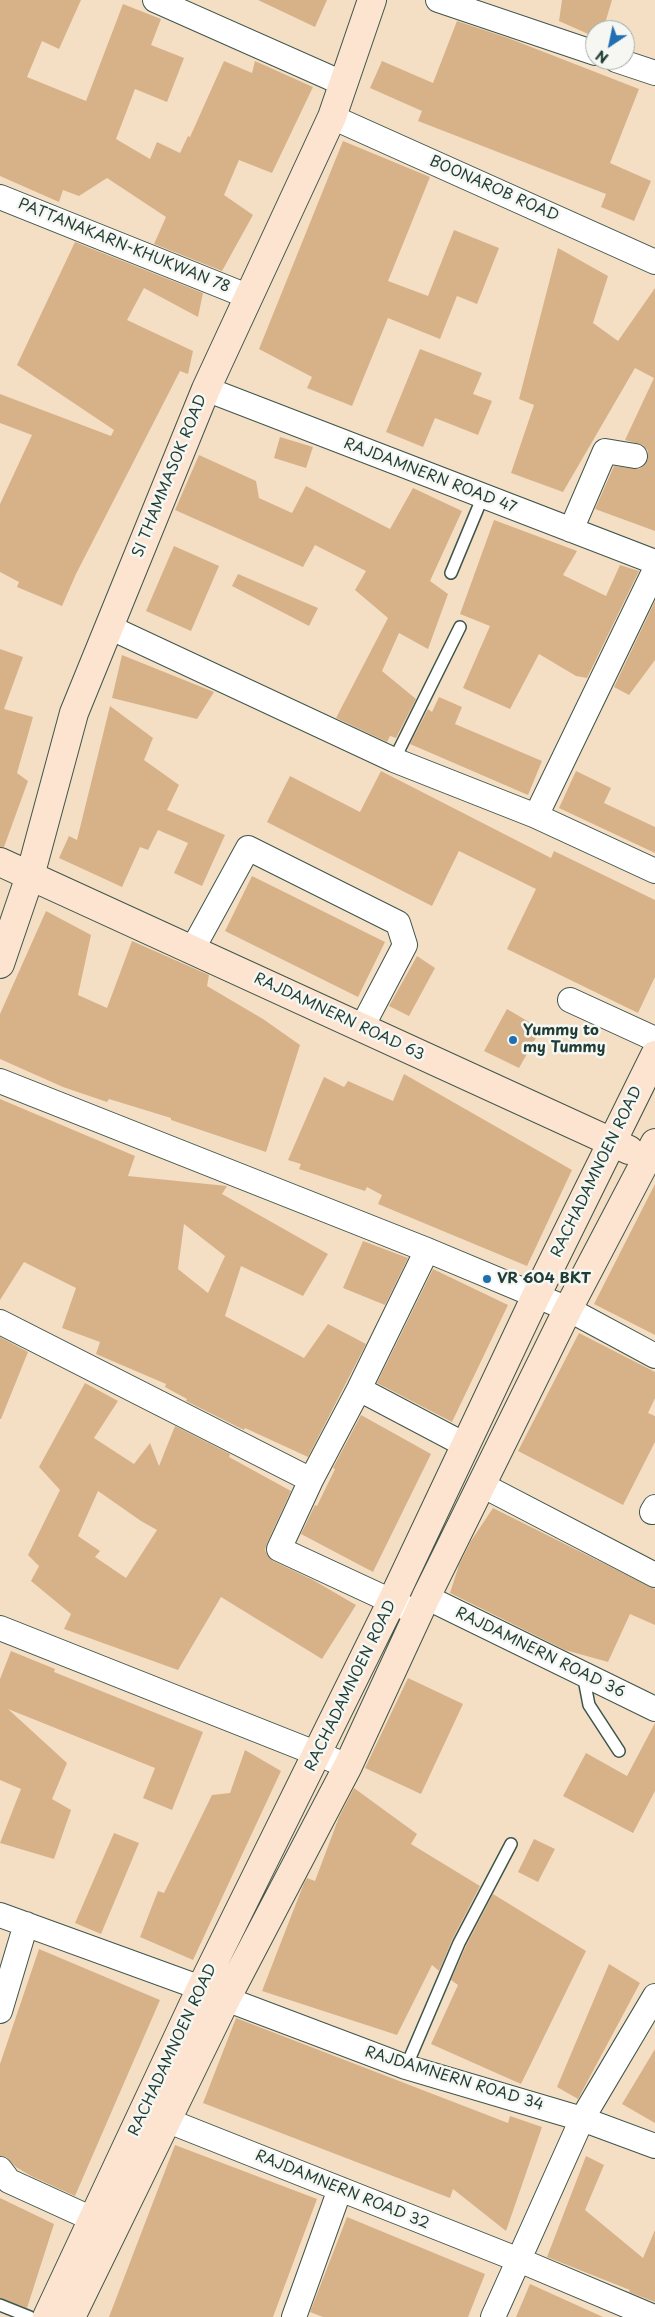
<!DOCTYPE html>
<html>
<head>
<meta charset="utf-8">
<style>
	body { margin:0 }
	#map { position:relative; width:655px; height:2317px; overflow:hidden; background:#f4dfc5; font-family:"Playpen Sans",sans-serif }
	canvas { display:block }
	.north { position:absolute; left:585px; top:20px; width:50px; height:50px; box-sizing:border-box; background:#f6f6f2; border:1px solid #a0aca6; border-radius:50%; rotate:214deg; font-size:14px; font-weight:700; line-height:20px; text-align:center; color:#1f3d34 }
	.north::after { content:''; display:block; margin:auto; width:18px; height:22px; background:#1f6fb2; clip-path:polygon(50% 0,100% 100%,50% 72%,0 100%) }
</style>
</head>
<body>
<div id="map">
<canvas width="655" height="2317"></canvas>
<div class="north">N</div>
</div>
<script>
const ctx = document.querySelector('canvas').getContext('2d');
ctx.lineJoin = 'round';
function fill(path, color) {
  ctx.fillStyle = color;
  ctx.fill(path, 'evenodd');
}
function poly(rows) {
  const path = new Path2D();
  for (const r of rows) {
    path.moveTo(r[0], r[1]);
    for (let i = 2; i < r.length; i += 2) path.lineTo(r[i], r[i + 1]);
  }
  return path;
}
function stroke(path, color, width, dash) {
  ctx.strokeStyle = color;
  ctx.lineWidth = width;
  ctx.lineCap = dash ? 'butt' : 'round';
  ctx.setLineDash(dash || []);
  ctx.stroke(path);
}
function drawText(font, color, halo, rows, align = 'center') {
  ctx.font = font + ' "Playpen Sans",sans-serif';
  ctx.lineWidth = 5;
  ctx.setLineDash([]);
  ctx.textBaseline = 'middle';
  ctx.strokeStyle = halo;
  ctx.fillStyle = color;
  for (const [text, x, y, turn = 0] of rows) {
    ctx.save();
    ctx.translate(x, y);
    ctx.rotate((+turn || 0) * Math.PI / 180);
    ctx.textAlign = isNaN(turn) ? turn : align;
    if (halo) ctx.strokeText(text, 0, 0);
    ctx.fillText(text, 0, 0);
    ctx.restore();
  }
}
fill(poly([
	[0,0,81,0,59,49,42,41,27,77,86,101,123,4,161,19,151,45,184,58,167,102,135,89,116,139,150,159,157,142,180,153,188,136,190,137,224,61,252,73,255,61,313,87,272,173,239,160,224,195,253,215,222,271,154,244,166,217,107,178,79,196,63,190,59,202,0,176],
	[258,0,327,0,315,27],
	[562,0,612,0,603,30,595,30,595,37,559,21],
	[457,21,508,38,639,89,610,163,651,181,634,221,601,207,606,194,418,121,422,111,370,88,382,61,433,83],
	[343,141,430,177,388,281,428,296,454,230,499,248,477,304,457,296,440,339,388,318,352,406,307,388,312,377,259,349],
	[75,242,203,293,198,317,144,288,127,320,193,351,188,374,180,371,76,574,62,606,17,587,19,582,0,572,0,504,32,435,0,423,0,394,111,436,114,430,17,365],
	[558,248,608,276,593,323,618,341,655,288,655,531,595,509,614,466,639,469,645,465,648,459,648,451,643,445,625,440,654,378,635,368,563,492,511,473,534,405,519,399],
	[420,349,482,373,473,394,492,401,478,435,435,418,423,447,386,432],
	[280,437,313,447,306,468,274,458],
	[199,455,256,481,259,498,292,513,306,486,390,529,413,488,462,511,430,581,448,594,428,649,399,633,382,671,416,699,396,738,390,736,387,742,336,718,388,618,355,590,366,571,315,545,303,567,175,510],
	[494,520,577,551,563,575,606,596,620,565,639,571,587,678,576,676,539,654,510,709,463,688,490,626,460,614],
	[174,546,219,566,191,631,146,611],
	[238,574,318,608,309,626,232,586],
	[655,601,655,660,629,695,614,687],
	[0,649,23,657,4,709,33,717,17,773,28,781,4,847,0,847],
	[122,655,214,692,197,719,112,698],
	[439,697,462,707,455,724,542,761,528,795,410,744,428,709,432,712],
	[110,706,153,738,144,760,179,785,167,810,225,835,202,886,174,873,188,843,158,830,148,850,140,847,122,887,59,858,69,836,77,840],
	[381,771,551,858,554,851,655,900,655,977,638,1013,507,949,536,889,459,851,432,906,267,822,290,776,360,812],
	[576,771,611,788,604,803,655,827,655,853,559,808],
	[252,876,385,942,358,997,225,931],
	[46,911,91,935,78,995,107,1008,132,941,209,975,207,986,263,1019,300,1045,266,1152,171,1120,171,1118,109,1099,107,1102,63,1087,0,1059,0,1014],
	[417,956,435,968,409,1016,389,1006],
	[507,1009,541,1029,519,1068,484,1051],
	[404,1074,572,1170,527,1266,378,1204,382,1195,367,1187,365,1191,299,1169,301,1164,288,1160,324,1077,344,1087,348,1081,393,1101],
	[0,1099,135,1156,128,1176,227,1186,222,1194,328,1254,303,1296,241,1266,225,1316,304,1358,328,1324,366,1344,308,1457,245,1428,244,1430,186,1401,187,1399,165,1387,166,1384,96,1354,100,1342,62,1328,76,1288,24,1262,0,1300],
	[184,1224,225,1256,208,1293,178,1269],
	[655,1184,655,1335,594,1304],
	[363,1241,408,1258,385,1305,343,1288],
	[433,1269,508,1305,452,1422,377,1383],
	[579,1333,655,1372,655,1398,648,1413,655,1416,655,1442,623,1505,518,1451],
	[0,1337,28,1352,1,1419,0,1419],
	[85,1383,118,1401,94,1438,134,1464,150,1443,159,1466,175,1426,230,1454,229,1457,291,1491,267,1543,265,1550,268,1556,273,1561,313,1580,356,1605,322,1659,221,1597,178,1670,64,1629,71,1614,31,1581,39,1566,28,1555,60,1490,39,1467],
	[98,1491,141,1521,157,1530,126,1578,95,1557,100,1551,78,1536],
	[361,1415,431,1454,373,1572,301,1534,315,1505,317,1506,335,1469,333,1468],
	[493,1508,655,1589,655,1625,630,1614,608,1662,565,1650,450,1593,459,1565,471,1541],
	[11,1651,55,1669,54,1672,203,1732,172,1810,143,1798,155,1768,8,1709,67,1763,52,1799,71,1810,54,1859,0,1843,21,1789,0,1780,0,1679],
	[408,1678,463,1704,421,1794,365,1768],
	[655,1723,655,1791,633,1833,563,1796,586,1753,627,1776],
	[245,1750,281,1771,193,1960,140,1937,158,1891,164,1893,212,1795,230,1793],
	[354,1788,417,1834,411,1844,480,1886,452,1940,439,1971,432,1965,397,2035,262,1991,304,1883,307,1878,315,1881,339,1817],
	[114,1833,139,1843,101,1934,75,1923],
	[534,1839,555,1849,538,1882,518,1872],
	[493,1894,586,1951,521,2084,431,2044,458,1985,451,1980,466,1946],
	[39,1949,160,2000,75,2196,31,2176,16,2167,6,2157,0,2156,0,2064],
	[609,1964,640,1983,578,2099,557,2087],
	[236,2018,508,2123,510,2116,542,2127,506,2231,453,2189,450,2198,203,2103],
	[655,2049,655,2123,622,2104],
	[175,2145,317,2199,273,2317,109,2317],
	[586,2156,604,2165,585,2210,643,2258,655,2230,655,2302,629,2292,630,2290,547,2257],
	[0,2198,54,2224,27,2308,0,2298],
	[347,2217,485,2274,468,2317,323,2317,310,2312],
	[530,2284,603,2317,516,2317]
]), '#d7b288');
const lane = poly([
	[451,573,483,496],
	[394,760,460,627],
	[583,1674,589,1705,619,1751],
	[406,2067,459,1943,511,1844],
	[0,2305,30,2317]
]);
const street = poly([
	[155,0,342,83],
	[438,0,595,53],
	[616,60,655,73],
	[332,117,655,262],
	[0,197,247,296],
	[206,389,655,562],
	[571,530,605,451,635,456],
	[109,627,394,760,536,816,655,871],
	[536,816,652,576,655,575],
	[192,950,248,848,398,923,405,945,362,1027],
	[570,1000,655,1039],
	[0,1081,427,1250,568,1309,655,1356],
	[0,1322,311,1480,359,1389,427,1250],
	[359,1389,467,1446],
	[311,1480,279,1549,419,1614],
	[482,1485,655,1575],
	[652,1512,655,1507],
	[426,1597,655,1709],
	[0,1628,348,1766],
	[0,1915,201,1988],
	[226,1999,406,2067,582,2119,655,2146],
	[0,2011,26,1924],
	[166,2120,519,2260,654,2317],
	[0,2169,9,2181,110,2227],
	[294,2317,340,2189],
	[493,2317,582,2119,655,1996]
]);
const secondary = poly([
	[0,862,629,1150],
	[0,964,30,876,74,713,206,389,332,117,372,0],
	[47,2317,201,1988,392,1601,536,1296,655,1055],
	[71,2317,226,1999,348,1766,426,1597,568,1309,655,1143]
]);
stroke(lane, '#3f554a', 14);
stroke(street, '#3f554a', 26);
stroke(secondary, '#3f554a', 30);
stroke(lane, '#fff', 11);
stroke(street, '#fff', 24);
stroke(secondary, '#fde4d0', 28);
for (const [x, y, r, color] of [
	[513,1040,5,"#1f6fb2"],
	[487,1279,5,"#1f6fb2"]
]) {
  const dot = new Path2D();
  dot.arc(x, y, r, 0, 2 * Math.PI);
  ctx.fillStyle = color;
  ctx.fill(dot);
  stroke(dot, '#f6f6f2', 2);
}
drawText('15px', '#1f3d34', '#f6f6f2', [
	["BOONAROB ROAD",494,189,24],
	["PATTANAKARN-KHUKWAN 78",124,246,22],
	["SI THAMMASOK ROAD",170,476,-68],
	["RAJDAMNERN ROAD 47",430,476,21],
	["RAJDAMNERN ROAD 63",339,1017,25],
	["RACHADAMNOEN ROAD",597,1172,-64],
	["RAJDAMNERN ROAD 36",540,1653,26],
	["RACHADAMNOEN ROAD",351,1686,-64],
	["RACHADAMNOEN ROAD",173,2050,-65],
	["RAJDAMNERN ROAD 34",454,2079,17],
	["RAJDAMNERN ROAD 32",342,2190,22]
]);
drawText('bold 15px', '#1f3d34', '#f6f6f2', [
	["Yummy to",523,1031],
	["my Tummy",523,1048],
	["VR 604 BKT",497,1279]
], 'left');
</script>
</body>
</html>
